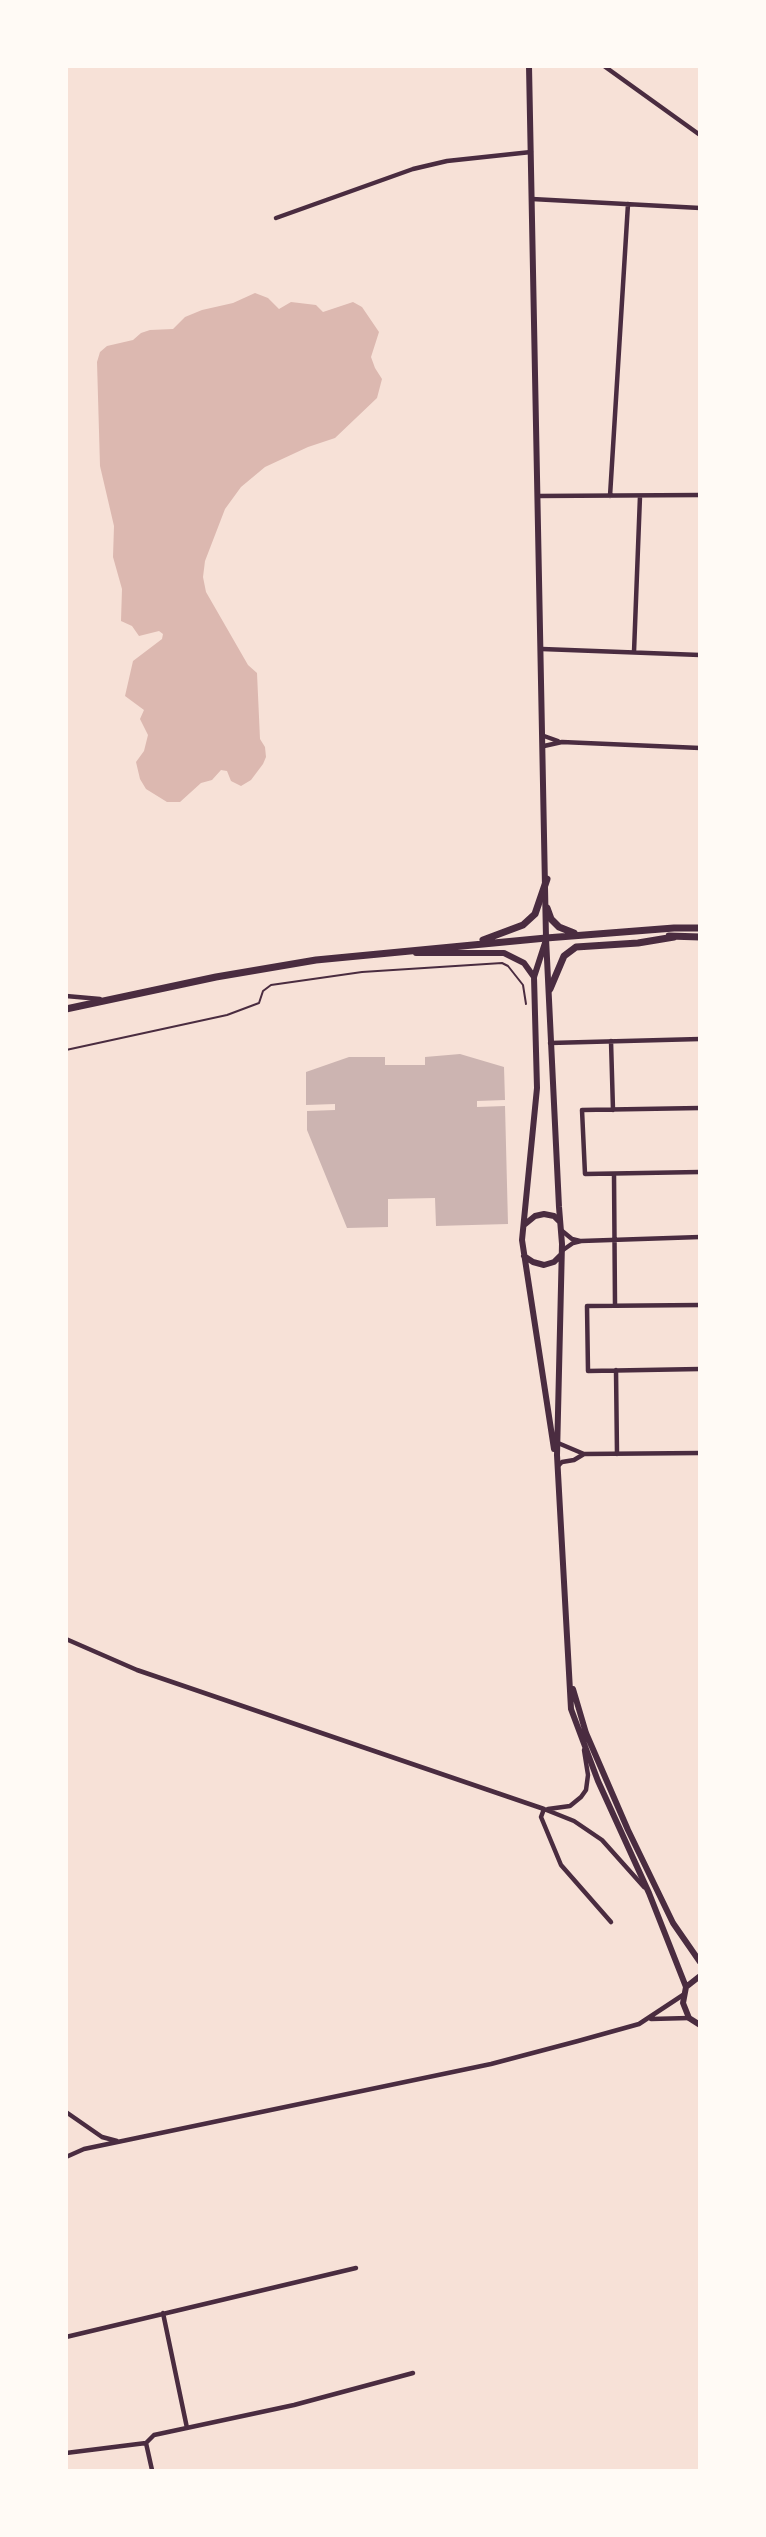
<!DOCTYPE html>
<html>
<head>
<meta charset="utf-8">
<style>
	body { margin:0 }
	#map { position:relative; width:766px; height:2537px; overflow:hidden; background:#f7e1d7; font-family:"PT Sans",sans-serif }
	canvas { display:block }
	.frame { position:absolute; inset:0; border:68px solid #fffaf5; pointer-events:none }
</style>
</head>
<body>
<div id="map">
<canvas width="766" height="2537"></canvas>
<div class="frame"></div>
</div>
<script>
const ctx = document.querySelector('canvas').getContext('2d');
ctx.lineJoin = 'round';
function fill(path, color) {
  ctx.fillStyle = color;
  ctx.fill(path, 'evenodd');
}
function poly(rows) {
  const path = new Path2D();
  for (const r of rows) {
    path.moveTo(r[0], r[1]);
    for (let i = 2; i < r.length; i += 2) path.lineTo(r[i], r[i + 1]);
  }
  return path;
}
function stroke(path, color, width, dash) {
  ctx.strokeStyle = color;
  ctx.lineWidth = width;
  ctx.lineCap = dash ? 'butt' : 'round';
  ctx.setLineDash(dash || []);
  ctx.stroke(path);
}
fill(poly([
	[255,293,268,298,279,309,291,302,316,305,323,312,353,302,362,307,379,332,371,357,375,368,382,379,377,398,335,438,308,447,265,467,241,487,225,509,205,561,203,577,206,592,248,665,257,673,260,739,265,747,266,757,263,764,251,780,241,786,231,781,227,771,221,770,212,780,201,783,180,802,167,802,146,789,140,779,136,762,144,751,148,735,140,719,144,710,125,696,133,661,162,639,163,634,159,631,139,636,132,626,121,621,122,589,113,557,114,526,100,466,97,362,100,352,107,346,133,340,141,333,150,330,173,329,185,317,202,310,233,303]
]), '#dcb8b0');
fill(poly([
	[460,1054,504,1067,505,1100,477,1101,477,1107,505,1106,508,1224,436,1226,435,1198,388,1199,388,1227,347,1228,307,1130,307,1111,335,1110,335,1104,306,1105,306,1072,349,1057,385,1057,385,1065,425,1065,425,1057]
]), '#ccb4b1');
stroke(poly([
	[66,1050,227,1015,259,1003,263,991,271,985,362,972,502,963,508,966,523,985,526,1004]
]), '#4a2c40', 2);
stroke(poly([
	[604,66,700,135],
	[532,199,700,208],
	[276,218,413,169,447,161,531,152],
	[538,496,700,495],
	[610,496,628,204],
	[542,649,700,655],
	[634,652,640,496],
	[544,736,558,741],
	[544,746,562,742,700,748],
	[66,996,100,999],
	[611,1041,613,1110],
	[550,1043,700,1039],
	[700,1108,582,1110,585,1174,700,1172],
	[614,1174,615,1305],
	[561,1230,572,1239,580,1241],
	[563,1250,573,1243,581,1241,700,1237],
	[700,1305,587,1306,588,1371,700,1369],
	[616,1370,617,1454],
	[558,1443,584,1454,700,1453],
	[558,1466,562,1462,574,1460,584,1454],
	[66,1639,137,1670,544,1809,574,1821,602,1840,644,1887],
	[544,1809,541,1817,561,1865,611,1922],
	[548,1809,570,1806,581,1797,586,1790,588,1775,584,1750],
	[651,2019,689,2018],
	[66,2112,102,2137,117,2141],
	[66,2157,84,2149,491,2064,578,2041,639,2024,683,1995],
	[163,2313,187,2428],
	[66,2337,356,2268],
	[146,2443,152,2470],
	[66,2453,146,2443,154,2435,294,2405,413,2373]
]), '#4a2c40', 4.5);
stroke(poly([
	[529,66,546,938,559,1207,562,1244,557,1455,571,1709,598,1781,649,1893,686,1987],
	[545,943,534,977,537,1088,522,1240,554,1449],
	[416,953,504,953,524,963,534,977],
	[524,1225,535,1216,544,1214,554,1216,560,1222],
	[524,1256,533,1262,544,1265,554,1262,561,1255],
	[573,1689,586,1733,628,1830,673,1923,700,1962],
	[700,1976,686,1987,683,2003,689,2018,700,2025]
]), '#4a2c40', 6);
stroke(poly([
	[547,908,551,919,559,927,574,933],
	[669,936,700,937],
	[483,940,523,925,535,914,547,879],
	[550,989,564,956,576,947,638,943,674,937],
	[66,1009,216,977,316,960,546,938,674,928,700,928]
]), '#4a2c40', 7);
</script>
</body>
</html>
